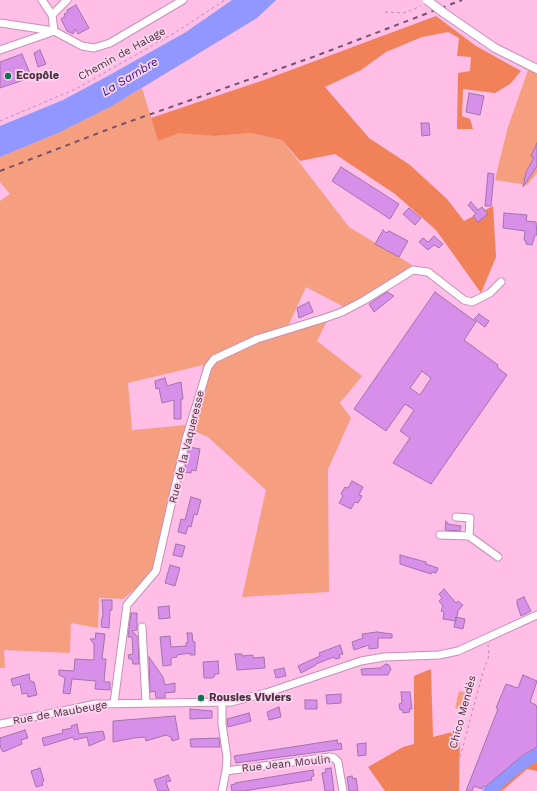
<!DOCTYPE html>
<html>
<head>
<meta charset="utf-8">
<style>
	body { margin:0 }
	canvas { display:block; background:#febee8 }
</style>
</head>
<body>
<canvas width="537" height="791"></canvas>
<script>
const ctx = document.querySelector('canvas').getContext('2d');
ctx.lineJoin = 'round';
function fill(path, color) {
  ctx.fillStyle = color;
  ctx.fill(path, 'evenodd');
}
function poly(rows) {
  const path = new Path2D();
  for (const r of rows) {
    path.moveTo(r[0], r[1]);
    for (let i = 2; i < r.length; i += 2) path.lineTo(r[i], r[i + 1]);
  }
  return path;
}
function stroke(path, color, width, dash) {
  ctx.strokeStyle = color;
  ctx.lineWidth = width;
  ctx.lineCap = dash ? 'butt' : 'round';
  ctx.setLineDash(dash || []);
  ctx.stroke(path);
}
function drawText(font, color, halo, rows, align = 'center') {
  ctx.font = font + ' "Work Sans",sans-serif';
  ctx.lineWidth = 3.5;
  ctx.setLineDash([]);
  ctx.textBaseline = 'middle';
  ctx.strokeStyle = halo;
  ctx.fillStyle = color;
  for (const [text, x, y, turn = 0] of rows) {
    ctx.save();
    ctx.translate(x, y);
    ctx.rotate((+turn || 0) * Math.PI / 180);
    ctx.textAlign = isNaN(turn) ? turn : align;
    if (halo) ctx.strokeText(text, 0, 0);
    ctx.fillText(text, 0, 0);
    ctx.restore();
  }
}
fill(poly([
	[528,70,537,74,537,173,527,185,495,180,507,130],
	[142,88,158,141,179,132,215,136,251,133,282,140,349,227,412,265,378,290,344,307,306,287,288,326,327,321,317,341,362,376,340,403,351,418,328,469,329,592,242,597,266,490,208,437,192,430,203,365,128,383,132,430,187,425,151,575,123,599,99,598,98,628,71,623,70,653,4,650,5,668,0,668,0,201,10,194,0,182,0,157,58,133,112,106],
	[459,691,469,693,465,710,455,708]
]), '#f69e80');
fill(poly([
	[436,16,476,46,521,71,510,84,495,93,463,89,462,116,470,119,473,129,457,129,458,73,470,71,471,57,457,56,459,38,448,32,422,37,386,52,361,70,325,87,369,138,410,165,447,199,464,221,493,206,496,257,481,293,436,230,395,194,335,154,300,161,282,140,251,133,215,136,179,133,158,141,151,118,264,80],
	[431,669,433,737,460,730,459,791,385,791,368,767,403,747,414,744,414,676],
	[537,750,537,771,527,769,502,791,482,791,525,756]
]), '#f18159');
fill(poly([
	[232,0,276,0,257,18,112,106,58,133,0,157,0,126,63,100,106,77,186,32]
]), '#9197fd');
stroke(poly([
	[489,791,516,768,537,754]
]), '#9197fd', 12);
const building = poly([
	[76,5,89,28,78,34,75,29,73,34,67,31,61,19,65,16,64,14,68,12,67,10,76,5],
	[40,50,46,64,38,67,34,53,40,50],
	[22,54,31,76,30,78,0,88,0,62,22,54],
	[469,93,484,96,480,115,466,112,469,93],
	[421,123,429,123,430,135,422,136,421,123],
	[537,143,537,166,523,187,526,172,534,158,531,156,537,143],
	[341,167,399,204,390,219,332,181,341,167],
	[488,173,494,174,491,206,485,206,488,173],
	[471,202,478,210,482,207,488,214,478,222,473,216,476,214,468,205,471,202],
	[409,208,421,218,415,225,403,214,409,208],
	[504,213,527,215,526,221,536,222,537,235,535,235,532,245,526,244,526,241,524,240,525,231,503,228,504,213],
	[383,230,386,233,389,231,408,241,399,257,375,244,383,230],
	[434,236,443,244,439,248,434,245,428,250,419,242,423,238,428,242,434,236],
	[387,292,394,296,374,312,369,304,387,292],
	[435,292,476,322,464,340,498,365,497,367,507,375,431,484,393,463,410,438,400,431,414,410,405,404,386,431,354,409,435,292],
	[422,371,431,378,420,395,410,388,422,371],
	[309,302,313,312,299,318,297,308,309,302],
	[479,314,489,321,485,327,474,319,479,314],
	[165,378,167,386,181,382,183,399,181,399,181,419,174,419,174,400,162,403,159,388,156,389,155,381,165,378],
	[189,447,200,449,196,471,192,470,191,473,184,472,189,447],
	[352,481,363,487,359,495,362,496,358,503,355,502,351,509,339,503,343,496,341,494,345,487,348,488,352,481],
	[191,497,201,500,197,515,194,514,191,527,188,526,186,534,178,532,181,519,185,520,191,497],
	[446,521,448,524,461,526,460,531,445,530,446,521],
	[176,544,185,546,182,557,173,555,176,544],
	[400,555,426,562,426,564,438,568,436,573,432,572,431,574,400,564,400,555],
	[170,565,180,568,175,586,165,583,170,565],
	[444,589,456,603,458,601,463,605,458,611,456,621,443,619,444,612,441,611,443,606,439,601,442,598,439,594,444,589],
	[524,597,531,611,521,616,517,604,517,600,524,597],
	[102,600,112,600,112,610,110,610,109,628,101,627,102,617,103,617,102,600],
	[169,606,170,618,159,619,158,607,169,606],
	[131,613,137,613,137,630,132,631,138,637,139,664,133,664,132,659,129,659,128,655,133,654,132,637,128,637,131,613],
	[456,617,465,619,463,629,454,627,456,617],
	[377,632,392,634,392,638,378,638,378,648,369,649,369,645,354,650,352,642,363,638,362,634,377,632],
	[96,633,105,634,102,659,106,659,104,682,110,682,110,690,95,689,96,681,72,679,70,694,63,693,65,678,59,675,59,670,74,671,75,659,94,660,94,644,90,639,95,639,96,633],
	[187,633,192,633,193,642,195,642,195,655,190,655,190,653,177,655,177,657,171,658,171,665,163,666,160,637,170,636,171,647,186,646,186,643,188,642,187,633],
	[340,645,343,654,339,655,340,658,335,659,334,657,316,664,316,665,301,673,298,666,320,656,319,653,340,645],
	[235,654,242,654,242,656,253,655,253,658,264,657,265,668,237,670,235,654],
	[149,657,163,677,165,685,175,683,175,692,165,693,165,698,156,698,155,691,150,692,149,657],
	[218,661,219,674,215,674,214,677,212,678,204,678,203,662,218,661],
	[386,664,389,665,391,669,388,675,362,675,361,669,380,668,386,664],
	[284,668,286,676,276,678,274,670,284,668],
	[29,674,30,681,34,682,37,695,28,697,27,693,22,694,20,684,13,686,11,679,29,674],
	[523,675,537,681,530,702,536,705,537,709,537,747,522,756,485,787,483,786,482,789,474,786,472,791,466,791,498,709,496,708,506,684,518,688,523,675],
	[401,692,410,692,412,709,409,709,410,712,403,713,403,710,400,710,399,704,402,703,401,692],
	[341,694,341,703,327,704,326,695,341,694],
	[305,700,317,700,317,709,305,709,305,700],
	[279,707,281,717,269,720,267,712,279,707],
	[190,709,212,711,212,718,190,719,190,709],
	[249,713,251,721,228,727,227,719,249,713],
	[175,716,179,739,172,741,171,737,166,735,146,741,145,737,134,738,113,742,113,721,175,716],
	[77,724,79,734,103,731,105,739,89,746,87,737,74,740,73,737,44,746,42,738,63,733,62,730,72,728,71,726,77,724],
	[25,730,28,738,21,740,22,744,3,752,0,747,0,738,25,730],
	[219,738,220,747,191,747,190,739,219,738],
	[337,740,338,744,341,743,342,749,236,763,234,756,337,740],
	[366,743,366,755,358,756,357,744,366,743],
	[40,768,44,781,42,782,43,785,36,787,31,771,40,768],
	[331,768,334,791,325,791,322,773,326,772,325,769,331,768],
	[313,770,314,776,311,777,312,780,244,791,232,791,231,785,235,784,235,783,313,770],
	[168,775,171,781,166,782,169,791,158,791,154,780,168,775],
	[352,776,353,779,356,778,358,791,349,791,347,777,352,776]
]);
fill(building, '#d88fea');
stroke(building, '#a075aa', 1);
const minor = poly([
	[42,0,52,15,54,31],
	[52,15,67,0],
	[0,23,54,31,82,46,94,48,110,43,183,0],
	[0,50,52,32],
	[456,517,470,518,469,536],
	[440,535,469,536,498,557],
	[142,627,146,703],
	[114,703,127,605,156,571,186,439,208,367,214,359,257,339,325,318,342,312,363,301,413,270,428,272,464,300,472,302,490,293,501,282],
	[0,724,96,704,231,702,266,693,361,661,384,657,439,655,458,651,537,615],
	[226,771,330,757,334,758,338,762,343,791],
	[222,791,226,771,227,757,222,724,222,702]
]);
const major = poly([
	[444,13,495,48,537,69]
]);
stroke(minor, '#ca8db6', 9);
stroke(major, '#ca8db6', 10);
stroke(poly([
	[385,12,404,13,421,6],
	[0,121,76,89,176,32,225,0],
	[448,791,461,754,483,672,489,656,488,644]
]), '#c08dae', 1, [3, 3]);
stroke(minor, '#fff', 7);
stroke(major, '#fff', 8);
stroke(poly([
	[0,171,117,126,313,57,462,0]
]), '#77536b', 2, [5, 5]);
const majorBridge = poly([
	[427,0,444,13]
]);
stroke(majorBridge, '#ca8db6', 10, []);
stroke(majorBridge, '#fff', 8);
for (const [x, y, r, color] of [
	[8,76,4,"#0d734b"],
	[201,698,4,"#0d734b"]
]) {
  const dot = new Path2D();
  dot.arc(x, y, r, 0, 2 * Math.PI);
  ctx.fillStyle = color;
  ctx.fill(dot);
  stroke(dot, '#fcd4ed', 1.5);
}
drawText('11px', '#4a3041', '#fcd4ed', [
	["Chemin de Halage",122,54,-29],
	["Rue de la Vaqueresse",187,447,-76],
	["Chico Mendès",463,712,-75],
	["Rue de Maubeuge",60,713,-10],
	["Rue Jean Moulin",286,764,-6]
]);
drawText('bold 11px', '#4a3041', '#fcd4ed', [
	["Ecopôle",16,76],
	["Rousies Viviers",209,698]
], 'left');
drawText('italic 12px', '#2c138b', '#fcd4ed', [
	["La Sambre",130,77,-31]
]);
</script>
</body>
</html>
